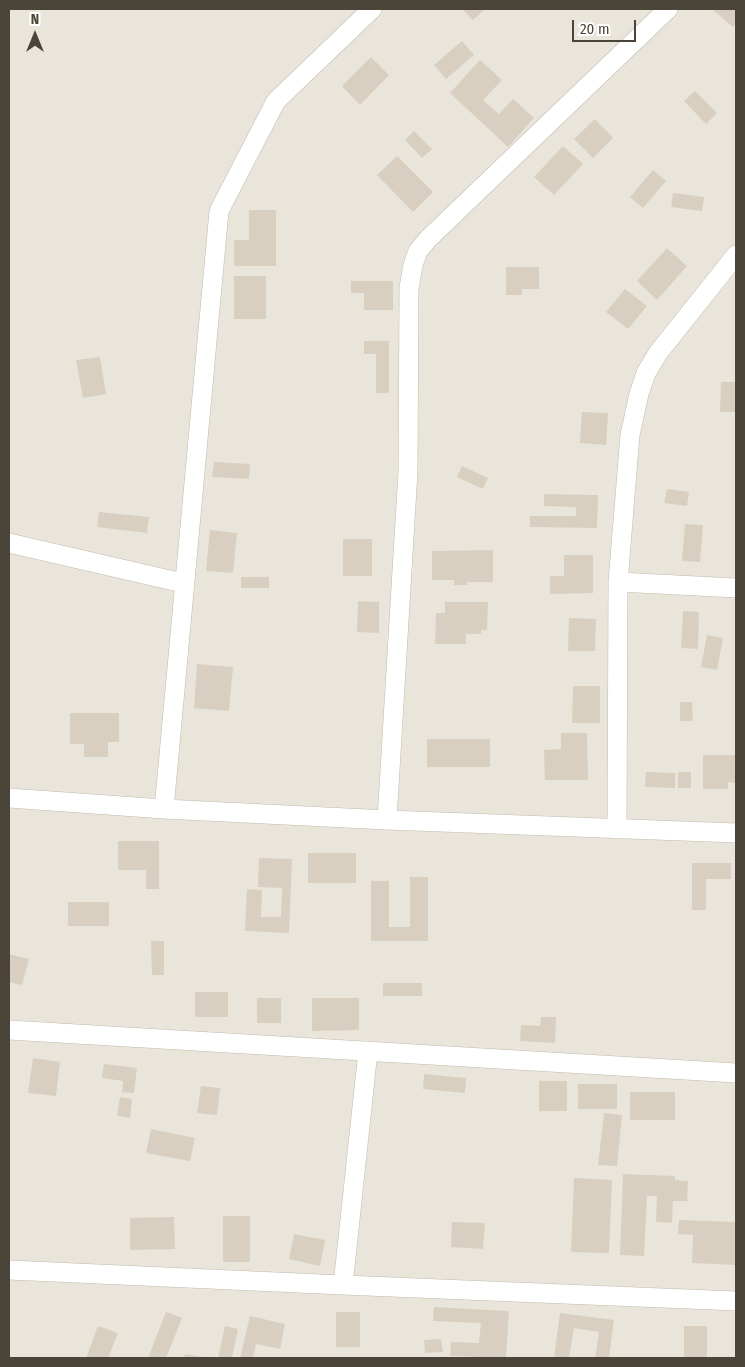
<!DOCTYPE html>
<html>
<head>
<meta charset="utf-8">
<style>
	body { margin:0 }
	#map { position:relative; width:745px; height:1367px; overflow:hidden; background:#f6f3ec; font-family:"Fira Sans Condensed",sans-serif }
	canvas { display:block }
	.frame { position:absolute; inset:0; border:10px solid #4b4439; pointer-events:none }
	.north { position:absolute; left:10px; top:10px; width:50px; height:50px; -webkit-text-stroke:4px #fff; paint-order:stroke; rotate:0deg; font-size:14px; font-weight:700; line-height:20px; text-align:center; color:#4b4439 }
	.north::after { content:''; display:block; margin:auto; width:18px; height:22px; background:#4b4439; clip-path:polygon(50% 0,100% 100%,50% 72%,0 100%) }
	.scale { position:absolute; left:572px; top:20px; width:64px; height:22px; box-sizing:border-box; border:2px solid #4b4439; border-top:0; padding-left:6px; font-size:15px; line-height:18px; white-space:nowrap; color:#4b4439; -webkit-text-stroke:4px #fff; paint-order:stroke }
</style>
</head>
<body>
<div id="map">
<canvas width="745" height="1367"></canvas>
<div class="frame"></div>
<div class="north">N</div>
<div class="scale">20 m</div>
</div>
<script>
const ctx = document.querySelector('canvas').getContext('2d');
ctx.lineJoin = 'round';
function fill(path, color) {
  ctx.fillStyle = color;
  ctx.fill(path, 'evenodd');
}
function poly(rows) {
  const path = new Path2D();
  for (const r of rows) {
    path.moveTo(r[0], r[1]);
    for (let i = 2; i < r.length; i += 2) path.lineTo(r[i], r[i + 1]);
  }
  return path;
}
function stroke(path, color, width, dash) {
  ctx.strokeStyle = color;
  ctx.lineWidth = width;
  ctx.lineCap = dash ? 'butt' : 'round';
  ctx.setLineDash(dash || []);
  ctx.stroke(path);
}
fill(poly([
	[9,9,736,9,736,1358,9,1358]
]), '#eae5da');
fill(poly([
	[462,9,485,9,473,20],
	[712,9,736,9,736,24,733,27],
	[462,41,474,55,446,79,434,65],
	[371,57,389,75,360,105,342,86],
	[480,60,502,80,483,100,499,114,513,99,534,118,508,147,450,93],
	[695,91,717,113,706,124,684,101],
	[595,119,613,138,593,158,574,139],
	[414,131,432,149,422,158,405,140],
	[563,146,583,164,554,195,534,177],
	[397,156,433,192,413,212,377,175],
	[653,170,666,181,643,208,630,197],
	[673,193,704,197,702,211,671,207],
	[249,210,276,210,276,266,234,266,234,240,249,240],
	[667,248,687,266,657,300,637,281],
	[506,267,539,267,539,289,522,289,522,295,506,295],
	[234,276,266,276,266,319,234,319],
	[351,281,393,281,393,310,364,310,364,293,351,293],
	[625,289,647,306,628,329,606,312],
	[364,341,389,341,389,393,376,393,376,354,364,354],
	[100,357,106,394,83,398,76,360],
	[721,382,736,382,736,412,720,412],
	[582,412,608,413,606,445,580,443],
	[214,462,250,464,249,479,212,477],
	[462,466,488,478,483,489,457,477],
	[667,489,689,492,687,506,664,503],
	[544,494,598,495,597,528,530,527,530,516,576,516,576,507,544,506],
	[99,512,149,517,147,533,97,527],
	[685,524,703,525,700,562,682,561],
	[210,530,237,533,233,573,206,571],
	[343,539,372,539,372,576,343,576],
	[493,550,493,582,467,582,467,585,454,585,454,580,432,580,432,551],
	[564,555,593,555,593,593,550,594,550,576,564,576],
	[241,577,269,577,269,588,241,588],
	[358,601,379,602,379,633,357,632],
	[445,602,488,602,487,630,481,630,481,634,466,634,466,644,435,644,436,613,445,613],
	[683,611,699,612,698,649,681,648],
	[569,618,596,619,595,651,568,651],
	[707,635,723,638,717,670,701,667],
	[197,664,233,667,229,711,194,708],
	[573,686,600,686,600,723,572,723],
	[680,702,692,702,693,721,680,721],
	[70,713,119,713,119,742,108,742,108,757,84,757,84,744,70,744],
	[561,733,587,733,588,780,545,780,544,750,561,749],
	[427,739,490,739,490,767,427,767],
	[703,755,736,755,736,783,728,782,728,789,703,789],
	[646,772,675,773,675,788,645,787],
	[678,772,691,772,691,788,678,788],
	[118,841,159,841,159,889,146,889,146,870,118,870],
	[308,853,356,853,356,883,308,883],
	[259,858,292,859,289,933,245,931,247,889,262,890,261,917,281,917,282,888,258,887],
	[692,863,731,863,731,879,706,879,706,910,692,910],
	[410,877,428,877,428,941,371,941,371,881,389,881,389,927,410,927],
	[68,902,109,902,109,926,68,926],
	[151,941,164,941,164,975,152,975],
	[9,954,29,959,22,985,9,982],
	[383,983,422,983,422,996,383,996],
	[195,992,228,992,228,1017,195,1017],
	[257,998,281,998,281,1023,257,1023],
	[312,998,359,998,359,1030,312,1031],
	[541,1017,556,1017,555,1043,520,1041,521,1025,540,1026],
	[33,1058,60,1062,56,1096,28,1093],
	[104,1064,137,1068,134,1093,122,1092,123,1081,102,1078],
	[424,1074,466,1078,465,1093,423,1089],
	[539,1081,567,1081,567,1111,539,1111],
	[578,1084,617,1084,617,1109,578,1109],
	[201,1086,220,1088,217,1115,197,1113],
	[630,1092,675,1092,675,1120,630,1120],
	[120,1097,132,1099,130,1118,117,1116],
	[604,1113,622,1115,617,1166,598,1165],
	[151,1129,195,1138,190,1161,146,1153],
	[623,1174,675,1176,675,1180,688,1181,687,1201,673,1201,672,1223,656,1222,657,1196,647,1196,644,1256,620,1255],
	[574,1178,612,1180,609,1253,571,1252],
	[223,1216,250,1216,250,1262,223,1262],
	[174,1217,175,1249,130,1250,130,1218],
	[679,1220,736,1222,736,1265,692,1263,693,1235,678,1234],
	[452,1222,485,1223,483,1249,451,1247],
	[294,1234,325,1240,320,1266,289,1259],
	[434,1307,509,1311,506,1358,450,1356,451,1342,479,1343,481,1323,433,1321],
	[166,1312,182,1318,166,1358,148,1358],
	[336,1312,360,1312,360,1347,336,1347],
	[560,1313,614,1320,609,1358,595,1358,599,1332,574,1328,569,1358,554,1358],
	[250,1316,285,1324,280,1349,256,1344,253,1358,240,1358],
	[98,1326,118,1333,108,1358,86,1358],
	[225,1326,238,1329,232,1358,218,1358],
	[684,1326,707,1326,707,1358,684,1358],
	[441,1339,443,1352,425,1353,424,1340],
	[185,1354,201,1357,201,1358,184,1358]
]), '#d8cfc1');
const minor = poly([
	[736,255,658,353,646,373,639,394,630,435,618,582,736,588],
	[9,543,174,581],
	[9,798,164,809,387,820,736,833],
	[164,809,219,211,276,101,372,9],
	[387,820,408,471,409,288,413,265,418,251,428,239,668,9],
	[617,829,618,582],
	[9,1030,736,1073],
	[9,1270,343,1285,736,1301],
	[343,1285,368,1051]
]);
stroke(minor, '#c2bbae', 20);
stroke(minor, '#fff', 19);
</script>
</body>
</html>
